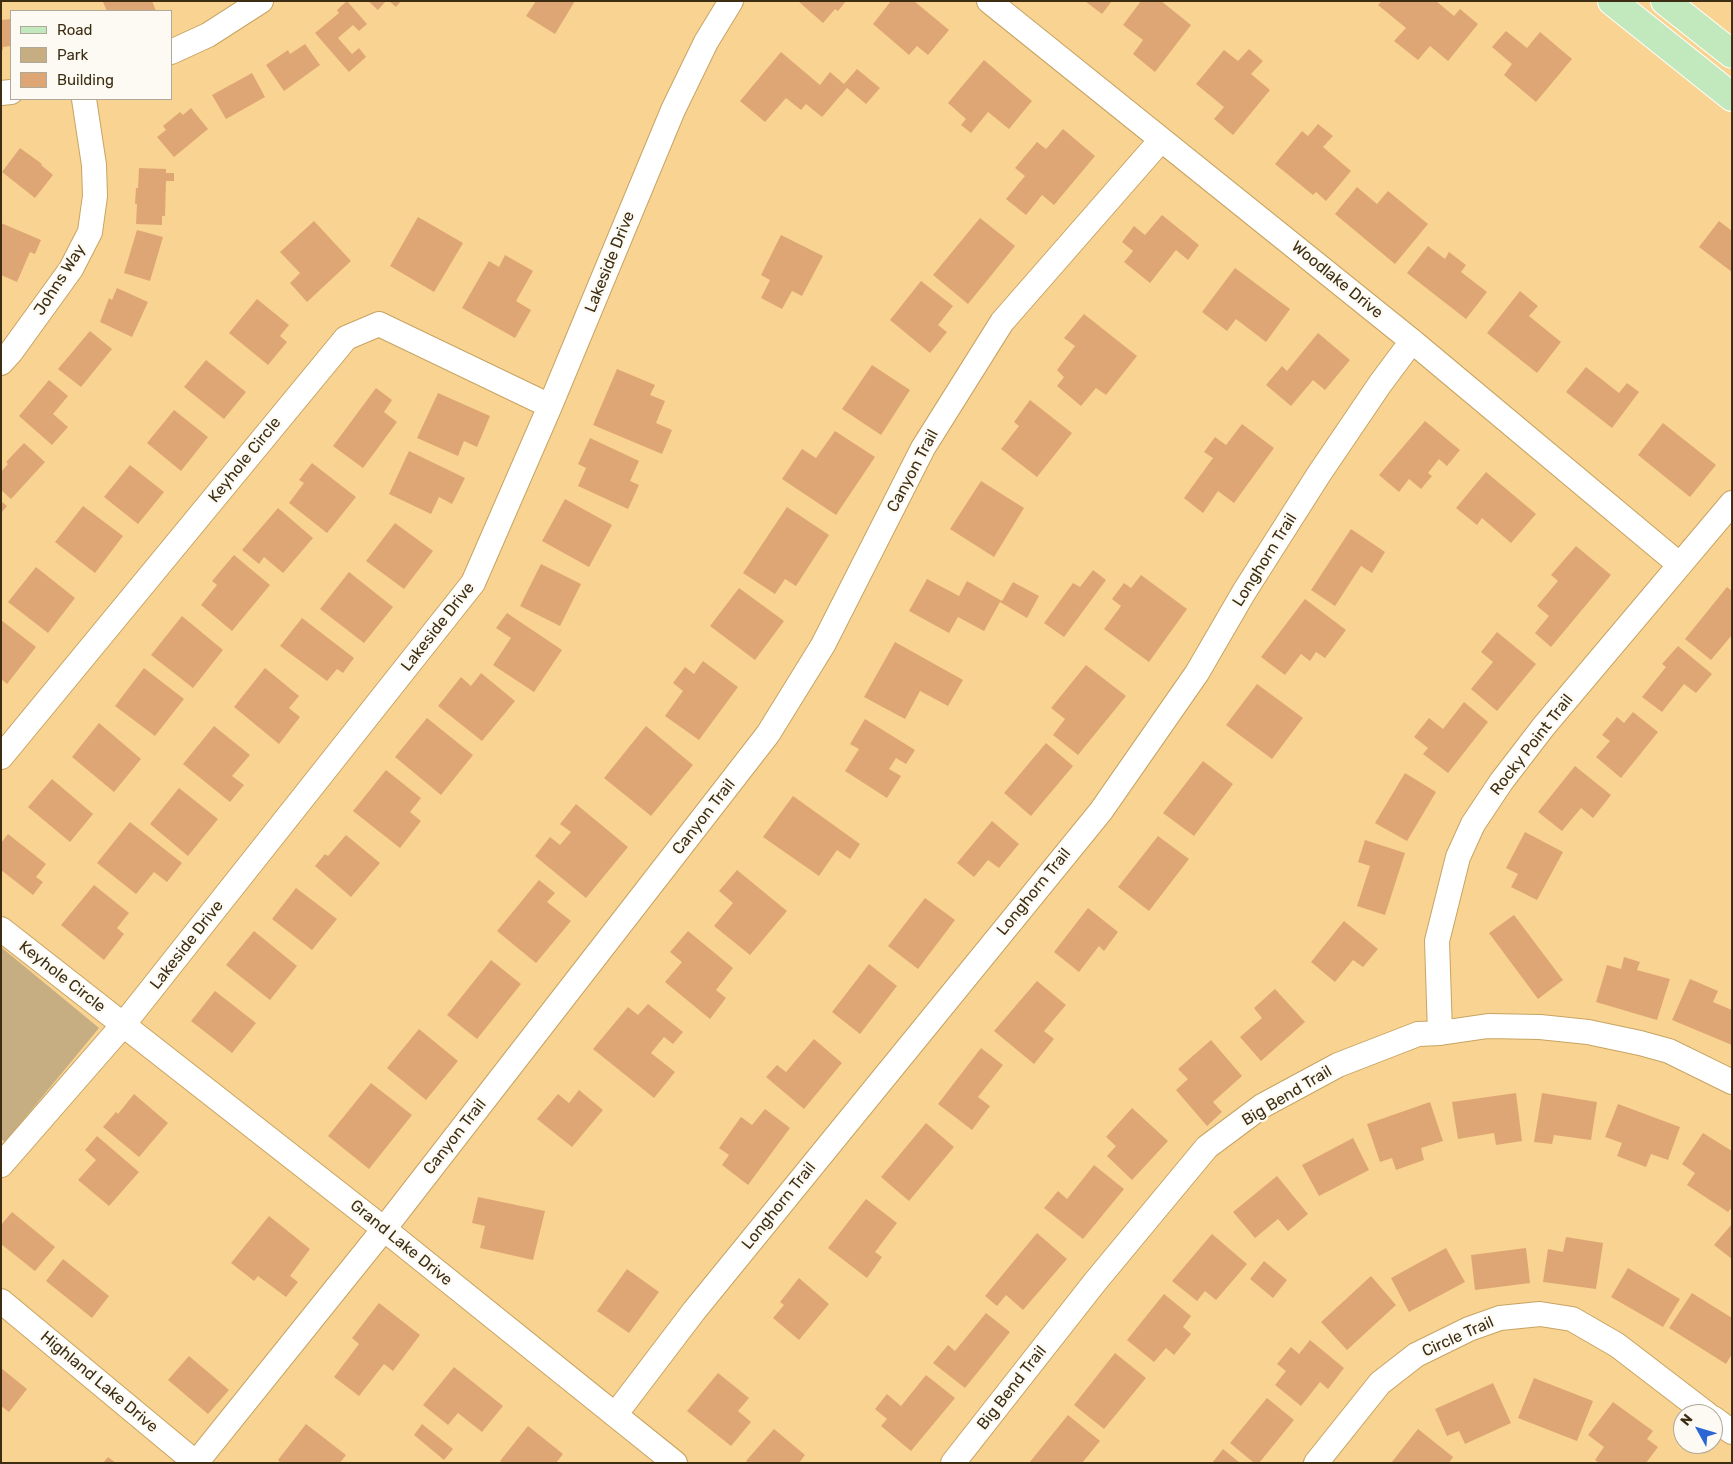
<!DOCTYPE html>
<html>
<head>
<meta charset="utf-8">
<style>
	body { margin:0 }
	#map { position:relative; width:1733px; height:1464px; overflow:hidden; background:#f9d391; font-family:Rubik,sans-serif }
	canvas { display:block }
	.frame { position:absolute; inset:0; border:2px solid #3d2e13; pointer-events:none }
	.legend { position:absolute; left:10px; top:10px; width:162px; height:90px; box-sizing:border-box; background:#fdfaf3; border:1px solid #b0a899; margin:0; padding:6px 9px; list-style:none; font-size:15px; color:#3d2e13 }
	.legend li { display:flex; align-items:center; gap:10px; height:25px }
	.legend b { width:25px; border:1px solid #b0a899 }
	.north { position:absolute; left:1673px; top:1404px; width:50px; height:50px; box-sizing:border-box; background:#fdfaf3; border:1px solid #b0a899; border-radius:50%; rotate:309deg; font-size:14px; font-weight:700; line-height:20px; text-align:center; color:#3d2e13 }
	.north::after { content:''; display:block; margin:auto; width:18px; height:22px; background:#2b66d3; clip-path:polygon(50% 0,100% 100%,50% 72%,0 100%) }
</style>
</head>
<body>
<div id="map">
<canvas width="1733" height="1464"></canvas>
<div class="frame"></div>
<ul class="legend">
<li><b style="height:6px;background:#c2e8bd"></b>Road</li>
<li><b style="height:14px;background:#c7ae82"></b>Park</li>
<li><b style="height:14px;background:#dfa675"></b>Building</li>
</ul>
<div class="north">N</div>
</div>
<script>
const ctx = document.querySelector('canvas').getContext('2d');
ctx.lineJoin = 'round';
function fill(path, color) {
  ctx.fillStyle = color;
  ctx.fill(path, 'evenodd');
}
function poly(rows) {
  const path = new Path2D();
  for (const r of rows) {
    path.moveTo(r[0], r[1]);
    for (let i = 2; i < r.length; i += 2) path.lineTo(r[i], r[i + 1]);
  }
  return path;
}
function stroke(path, color, width, dash) {
  ctx.strokeStyle = color;
  ctx.lineWidth = width;
  ctx.lineCap = dash ? 'butt' : 'round';
  ctx.setLineDash(dash || []);
  ctx.stroke(path);
}
function drawText(font, color, halo, rows, align = 'center') {
  ctx.font = font + ' Rubik,sans-serif';
  ctx.lineWidth = 4.5;
  ctx.setLineDash([]);
  ctx.textBaseline = 'middle';
  ctx.strokeStyle = halo;
  ctx.fillStyle = color;
  for (const [text, x, y, turn = 0] of rows) {
    ctx.save();
    ctx.translate(x, y);
    ctx.rotate((+turn || 0) * Math.PI / 180);
    ctx.textAlign = isNaN(turn) ? turn : align;
    if (halo) ctx.strokeText(text, 0, 0);
    ctx.fillText(text, 0, 0);
    ctx.restore();
  }
}
fill(poly([
	[1,947,99,1028,5,1142,1,1139]
]), '#c7ae82');
fill(poly([
	[106,1,152,1,156,11,107,11,103,2],
	[347,1,367,24,359,31,353,25,338,38,352,54,359,48,366,57,349,72,315,33,339,13,337,10],
	[368,1,386,1,378,10],
	[389,1,401,1,396,7],
	[536,1,575,1,555,34,526,16],
	[798,1,846,1,838,11,835,9,823,23],
	[891,1,914,1,949,30,928,55,917,46,909,55,873,24],
	[1085,1,1112,1,1102,14],
	[1141,1,1161,1,1191,25,1155,72,1133,54,1143,40,1123,25],
	[1382,1,1436,1,1454,16,1460,9,1478,24,1448,61,1430,46,1418,60,1394,41,1406,28,1378,5],
	[11,19,11,46,3,47,3,50,1,50,1,20],
	[1506,31,1527,48,1540,32,1572,59,1536,102,1504,75,1512,64,1492,47],
	[305,44,320,65,284,91,266,65,288,50,290,54],
	[1249,49,1263,61,1251,74,1270,90,1233,135,1214,119,1224,107,1196,84,1224,50,1238,61],
	[781,52,820,85,830,72,844,84,857,69,880,88,866,104,847,88,822,117,806,104,801,110,786,98,765,122,740,101],
	[984,60,1032,101,1009,129,988,112,971,133,961,125,966,119,948,103],
	[252,73,265,97,226,119,212,95],
	[191,108,208,129,174,157,157,137,166,130,163,126,180,112,183,115],
	[1318,124,1333,136,1323,147,1351,171,1326,201,1316,192,1313,195,1275,164,1302,131,1308,136],
	[1063,129,1095,156,1054,205,1042,195,1026,215,1006,199,1025,176,1015,168,1037,142,1046,149],
	[20,148,42,164,41,165,53,175,35,198,2,172],
	[139,168,166,169,166,173,174,173,174,181,166,181,165,216,162,216,162,225,136,224,137,204,135,204,136,188,138,188],
	[1357,187,1377,204,1388,191,1428,224,1395,264,1335,214],
	[1162,215,1199,245,1188,260,1176,250,1150,283,1124,262,1133,251,1122,242,1134,226,1145,235],
	[418,217,463,243,434,292,390,266],
	[980,218,1015,246,968,304,933,275],
	[314,221,351,261,307,302,290,283,300,273,280,252],
	[1719,221,1732,231,1732,272,1699,247],
	[1,223,41,240,35,254,30,252,17,282,1,275],
	[137,230,163,237,150,281,124,273],
	[781,235,823,256,802,296,792,291,782,309,761,298,770,280,761,275],
	[1428,246,1445,259,1449,252,1466,265,1461,272,1487,292,1466,319,1407,273],
	[505,255,533,271,516,301,531,310,515,338,462,308,489,261,499,267],
	[1235,268,1290,309,1266,342,1236,319,1227,331,1202,312],
	[921,281,953,306,938,325,947,332,930,353,890,320],
	[117,288,148,302,132,337,100,322,109,298,112,300],
	[1520,291,1538,306,1529,316,1561,342,1537,373,1487,333],
	[257,299,289,325,280,336,287,342,268,365,229,333],
	[1084,314,1137,356,1106,395,1096,388,1081,406,1057,386,1064,377,1057,370,1075,346,1064,338],
	[90,331,112,349,81,387,58,369],
	[1318,333,1350,360,1325,390,1313,380,1291,406,1266,385,1282,366,1287,371],
	[206,360,246,392,224,419,184,387],
	[872,365,910,390,881,435,842,409],
	[1586,367,1619,393,1627,383,1639,392,1612,428,1566,392],
	[617,369,655,385,650,395,665,401,656,423,672,430,662,454,593,425],
	[49,380,68,396,53,414,68,427,52,445,19,416],
	[376,388,392,400,384,412,397,422,363,468,333,446],
	[438,393,490,416,477,447,464,441,458,456,417,438],
	[1030,400,1072,433,1037,477,1001,449,1019,426,1014,422],
	[174,410,208,437,181,471,147,443],
	[1425,421,1460,450,1447,466,1439,459,1428,473,1432,476,1421,489,1409,479,1399,492,1379,475],
	[1663,423,1716,465,1690,497,1638,455],
	[1242,424,1274,448,1234,503,1218,491,1203,513,1184,498,1213,458,1204,452,1215,437,1226,445],
	[835,431,875,457,836,515,782,479,802,449,816,458],
	[590,438,639,461,630,481,639,485,628,509,578,486,586,468,578,464],
	[24,443,45,462,11,499,1,490,1,472,8,464,6,462],
	[409,451,465,478,452,504,439,497,431,514,389,494],
	[312,463,356,497,327,533,289,503,304,483,299,480],
	[130,465,164,492,138,524,104,497],
	[1486,472,1536,514,1511,543,1482,518,1477,525,1456,508],
	[981,481,1024,508,994,557,950,529],
	[565,499,612,525,589,567,542,541],
	[1,501,7,506,1,513],
	[83,506,123,536,95,573,55,542],
	[787,507,829,535,796,586,785,579,775,594,743,573],
	[278,508,313,538,283,573,264,557,259,564,242,550],
	[395,523,433,551,404,589,366,561],
	[1351,529,1385,552,1372,573,1361,566,1335,606,1311,590],
	[1576,546,1611,575,1551,647,1535,633,1549,616,1537,606,1558,581,1551,575],
	[234,555,270,585,232,631,201,605,217,585,212,581],
	[541,564,581,584,560,626,520,606],
	[36,567,75,598,48,633,8,602],
	[1093,570,1106,580,1064,637,1044,623,1073,583,1080,587],
	[349,572,393,607,364,643,320,609],
	[1141,575,1187,609,1149,662,1104,629,1121,606,1112,599,1124,583,1131,588],
	[927,579,959,596,967,581,1002,601,1013,582,1039,596,1027,618,1000,602,984,631,958,617,949,633,909,611],
	[1727,587,1732,591,1732,635,1711,660,1685,639],
	[739,588,784,621,755,660,710,626],
	[1305,599,1346,630,1325,658,1316,652,1310,661,1301,654,1285,675,1261,657],
	[507,613,562,650,534,692,493,665,511,638,496,628],
	[182,616,223,650,193,688,151,655],
	[302,618,354,658,343,673,337,669,327,681,280,646],
	[1,620,36,647,7,684,1,679],
	[1497,632,1536,664,1497,711,1471,689,1493,662,1481,652],
	[895,642,963,680,948,706,920,691,905,719,864,697],
	[1678,646,1712,674,1696,693,1684,684,1662,712,1642,697,1666,667,1662,664],
	[703,661,738,687,699,740,665,716,683,691,673,683,685,667,694,674],
	[1086,665,1126,696,1078,755,1053,735,1065,719,1051,708],
	[144,668,184,699,155,736,115,706],
	[265,668,299,696,289,708,300,717,279,744,234,707],
	[481,673,515,701,482,741,438,706,461,677,471,686],
	[1257,684,1303,718,1272,759,1226,725],
	[1464,702,1488,722,1448,773,1423,754,1428,748,1414,737,1429,718,1443,729],
	[1633,712,1658,732,1621,778,1596,757,1610,741,1602,735,1617,717,1624,723],
	[427,718,473,755,441,795,395,757],
	[865,719,915,750,906,764,896,758,889,769,901,776,887,798,845,771,859,749,850,744],
	[99,723,141,759,114,792,72,757],
	[214,726,250,755,232,776,244,785,230,802,183,764],
	[646,726,693,765,651,816,604,778],
	[1046,743,1073,766,1031,816,1004,793],
	[1203,761,1233,784,1194,836,1163,813],
	[1575,766,1611,795,1593,818,1581,808,1562,831,1538,812],
	[386,770,421,798,410,812,421,821,400,848,353,811],
	[1405,773,1436,792,1407,841,1375,823],
	[52,779,93,814,70,842,28,807],
	[179,788,218,819,188,856,150,824],
	[793,796,860,844,850,859,837,850,819,876,763,837],
	[576,804,628,847,586,898,535,856,550,837,560,845,571,832,560,824],
	[992,821,1019,844,999,868,988,860,974,877,957,863],
	[130,822,182,863,167,882,154,872,136,894,97,863],
	[1525,832,1563,852,1537,900,1511,887,1518,874,1506,868],
	[8,834,46,864,36,877,43,882,33,895,1,870,1,843],
	[346,835,380,863,351,897,315,866,325,854,328,856],
	[1158,836,1189,859,1149,911,1118,887],
	[1365,840,1405,853,1385,915,1357,906,1370,866,1358,862],
	[737,870,787,911,750,955,714,926,733,903,719,891],
	[539,880,555,893,547,902,571,921,536,963,497,931],
	[94,885,129,913,117,928,124,934,104,960,61,925],
	[296,888,337,919,312,950,272,919],
	[925,898,955,920,918,969,888,946],
	[1088,908,1118,932,1104,951,1099,946,1079,972,1054,952],
	[1514,915,1563,980,1538,999,1489,933],
	[1344,921,1378,949,1363,967,1353,960,1335,982,1311,962],
	[254,931,297,966,270,1000,226,965],
	[688,931,733,968,716,990,726,998,710,1019,665,982,682,962,670,952],
	[1624,957,1640,962,1637,970,1670,979,1657,1020,1596,1002,1607,965,1621,969],
	[491,960,521,984,477,1039,447,1015],
	[869,964,897,986,860,1034,832,1012],
	[1690,979,1718,991,1713,1002,1732,1010,1732,1045,1672,1020],
	[1037,981,1066,1005,1044,1031,1054,1039,1034,1064,994,1031],
	[1275,989,1305,1022,1261,1061,1240,1037,1262,1018,1254,1008],
	[215,991,256,1023,232,1053,191,1021],
	[648,1004,683,1032,673,1044,664,1037,651,1053,675,1072,654,1098,593,1049,628,1007,638,1015],
	[419,1029,458,1061,426,1100,387,1068],
	[814,1039,842,1063,804,1109,766,1077,777,1065,786,1072],
	[1211,1040,1242,1076,1213,1102,1222,1112,1207,1126,1176,1090,1188,1079,1178,1069],
	[981,1048,1003,1065,978,1097,990,1106,972,1130,938,1104],
	[371,1083,412,1115,369,1169,328,1136],
	[579,1090,603,1110,572,1147,537,1119,558,1094,569,1103],
	[1516,1093,1522,1141,1496,1145,1494,1133,1458,1139,1452,1102],
	[1542,1093,1597,1102,1591,1140,1554,1135,1552,1144,1534,1142],
	[134,1094,168,1123,139,1157,103,1127,116,1112,118,1114],
	[1430,1102,1443,1141,1421,1148,1424,1160,1396,1170,1392,1158,1380,1162,1367,1124],
	[1618,1104,1680,1127,1668,1160,1651,1154,1646,1167,1617,1156,1622,1143,1605,1137],
	[1132,1108,1168,1141,1132,1180,1107,1156,1116,1146,1106,1137],
	[765,1109,790,1128,748,1185,722,1165,729,1155,719,1148,741,1117,752,1125],
	[926,1123,954,1147,909,1201,881,1177],
	[1703,1133,1732,1151,1732,1207,1728,1212,1687,1185,1695,1173,1682,1164],
	[97,1136,139,1172,109,1206,78,1180,96,1160,85,1150],
	[1353,1138,1369,1170,1319,1196,1302,1165],
	[1094,1165,1124,1189,1083,1239,1044,1208,1058,1191,1067,1199],
	[1277,1176,1308,1214,1288,1231,1278,1219,1255,1238,1233,1212],
	[478,1197,545,1211,533,1260,480,1248,485,1226,472,1223],
	[866,1199,897,1223,875,1252,882,1257,867,1278,828,1248],
	[12,1212,55,1247,35,1271,1,1244,1,1225],
	[269,1216,310,1249,290,1276,298,1282,286,1297,258,1276,254,1281,231,1263],
	[1732,1224,1732,1259,1714,1245],
	[1037,1233,1067,1259,1023,1310,1006,1295,997,1306,985,1296],
	[1212,1234,1247,1264,1216,1300,1205,1291,1197,1301,1172,1281],
	[1566,1237,1603,1243,1596,1289,1543,1282,1548,1249,1563,1252],
	[1446,1248,1465,1282,1409,1312,1391,1278],
	[1526,1248,1530,1283,1475,1290,1471,1255],
	[63,1259,109,1296,92,1318,46,1281],
	[1264,1261,1287,1280,1273,1298,1250,1279],
	[1628,1268,1680,1299,1663,1327,1611,1297],
	[627,1269,659,1292,629,1333,597,1311],
	[1371,1276,1396,1305,1347,1350,1321,1322],
	[799,1278,829,1304,799,1340,773,1318,784,1305,780,1302],
	[1692,1293,1732,1318,1732,1354,1726,1364,1669,1328],
	[1164,1294,1191,1316,1183,1327,1191,1334,1174,1355,1166,1348,1154,1362,1127,1340],
	[379,1303,420,1335,393,1371,384,1364,359,1396,334,1377,359,1344,352,1338],
	[986,1313,1010,1332,965,1388,933,1363,948,1345,955,1351],
	[1310,1340,1344,1368,1328,1389,1320,1382,1301,1406,1275,1385,1286,1371,1277,1364,1291,1347,1299,1354],
	[1115,1353,1146,1378,1104,1429,1074,1405],
	[189,1356,229,1390,208,1414,168,1380],
	[454,1367,503,1406,482,1432,458,1413,448,1425,423,1405],
	[1,1368,27,1389,9,1412,1,1406],
	[718,1373,749,1398,738,1411,751,1422,731,1446,687,1411],
	[926,1375,955,1398,911,1451,881,1426,887,1419,875,1409,887,1394,901,1406],
	[1534,1378,1593,1401,1577,1441,1518,1418],
	[1493,1383,1511,1423,1465,1444,1459,1431,1447,1436,1435,1409],
	[1267,1398,1294,1420,1259,1463,1254,1463,1230,1443],
	[1613,1402,1653,1431,1647,1439,1658,1447,1646,1463,1599,1463,1595,1460,1604,1447,1588,1435],
	[1068,1415,1100,1441,1082,1463,1029,1463],
	[306,1424,346,1455,340,1463,281,1463,278,1460],
	[422,1424,453,1449,444,1460,414,1435],
	[528,1426,563,1454,556,1463,503,1463,500,1461],
	[774,1429,805,1455,799,1463,748,1463,746,1461],
	[1418,1429,1453,1457,1449,1463,1391,1463],
	[1223,1449,1240,1463,1212,1463],
	[108,1457,116,1463,103,1463]
]), '#dfa675');
const minor = poly([
	[989,1,1412,341,1680,565],
	[171,52,208,35,261,1],
	[1,93,11,92],
	[1,363,11,352,71,269,90,232,95,196,94,165,84,99],
	[1,757,346,338,379,324,550,406],
	[1,929,384,1229,675,1463],
	[1440,1033,1437,941,1458,857,1473,824,1501,782,1544,726,1732,503],
	[1,1165,123,1025,473,583,550,406,673,110,706,42,731,1],
	[1,1301,196,1463],
	[615,1415,694,1311,1101,811,1197,673,1244,592,1319,474,1380,384,1412,341],
	[1713,1418,1732,1432],
	[196,1463,384,1229,768,734,823,645,923,448,1002,322,1161,140],
	[953,1463,1095,1282,1207,1147,1262,1106,1338,1065,1418,1034,1440,1033,1488,1026,1540,1027,1588,1032,1640,1043,1669,1051,1732,1082],
	[1316,1463,1380,1383,1416,1355,1469,1329,1500,1318,1540,1314,1572,1319,1617,1345,1707,1414]
]);
const major = poly([
	[1612,1,1732,97],
	[1665,1,1732,54]
]);
stroke(minor, '#c7a463', 26);
stroke(major, '#fff', 30);
stroke(minor, '#fff', 24);
stroke(major, '#c2e8bd', 28);
drawText('16px', '#3d2e13', '#fdfaf3', [
	["Lakeside Drive",610,262,-68],
	["Johns Way",60,280,-57],
	["Woodlake Drive",1337,280,39],
	["Keyhole Circle",245,460,-51],
	["Canyon Trail",913,471,-62],
	["Longhorn Trail",1265,560,-58],
	["Lakeside Drive",438,627,-52],
	["Rocky Point Trail",1532,745,-52],
	["Canyon Trail",704,817,-52],
	["Longhorn Trail",1034,892,-51],
	["Lakeside Drive",187,945,-52],
	["Keyhole Circle",62,977,38],
	["Big Bend Trail",1287,1096,-31],
	["Canyon Trail",455,1137,-52],
	["Longhorn Trail",779,1206,-51],
	["Grand Lake Drive",401,1243,39],
	["Circle Trail",1458,1337,-24],
	["Highland Lake Drive",99,1382,40],
	["Big Bend Trail",1012,1388,-52]
]);
</script>
</body>
</html>
